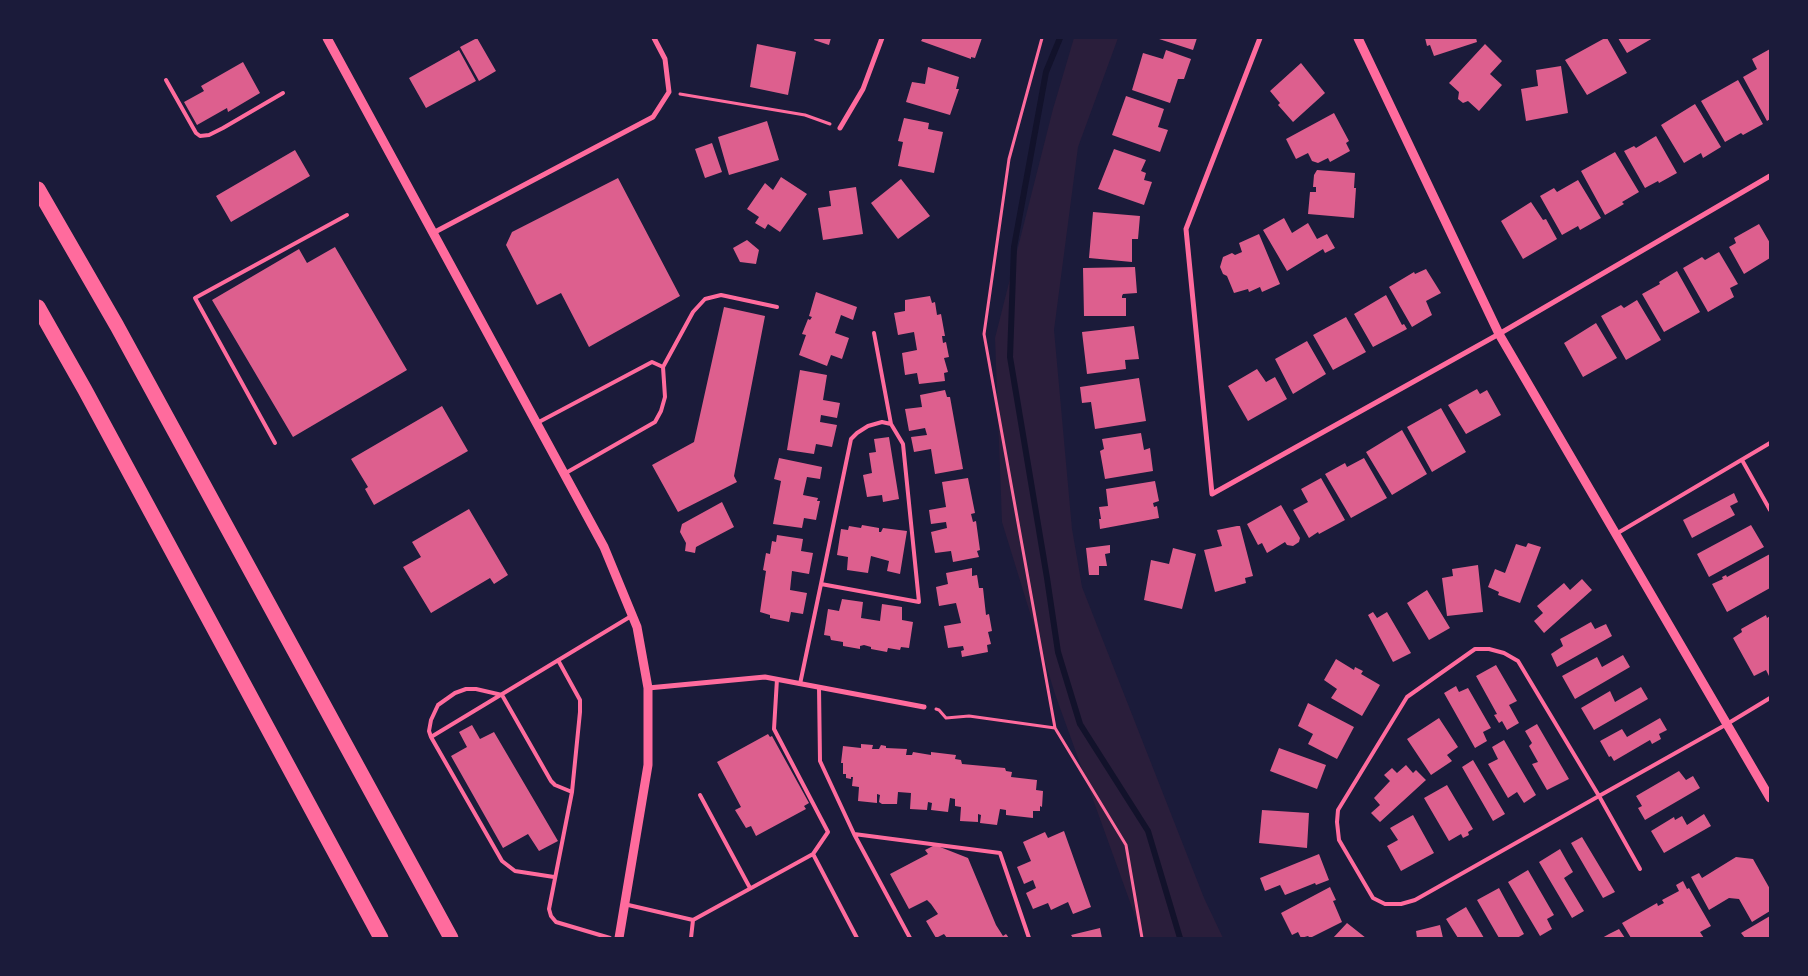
<!DOCTYPE html>
<html>
<head>
<meta charset="utf-8">
<style>
	body { margin:0 }
	#map { position:relative; width:1808px; height:976px; overflow:hidden; background:#1b1b3a; font-family:"IBM Plex Serif",serif }
	canvas { display:block }
	.frame { position:absolute; inset:0; border:39px solid #1b1b3a; pointer-events:none }
</style>
</head>
<body>
<div id="map">
<canvas width="1808" height="976"></canvas>
<div class="frame"></div>
</div>
<script>
const ctx = document.querySelector('canvas').getContext('2d');
ctx.lineJoin = 'round';
function fill(path, color) {
  ctx.fillStyle = color;
  ctx.fill(path, 'evenodd');
}
function poly(rows) {
  const path = new Path2D();
  for (const r of rows) {
    path.moveTo(r[0], r[1]);
    for (let i = 2; i < r.length; i += 2) path.lineTo(r[i], r[i + 1]);
  }
  return path;
}
function stroke(path, color, width, dash) {
  ctx.strokeStyle = color;
  ctx.lineWidth = width;
  ctx.lineCap = dash ? 'butt' : 'round';
  ctx.setLineDash(dash || []);
  ctx.stroke(path);
}
fill(poly([
	[1074,38,1118,38,1078,147,1054,330,1072,529,1082,587,1204,898,1223,938,1143,938,1055,694,1002,522,995,338,1053,109]
]), '#2a1e3b');
stroke(poly([
	[1060,38,1046,72,1014,247,1010,357,1047,578,1058,652,1080,724,1148,831,1180,938]
]), '#12122b', 6);
fill(poly([
	[477,38,496,71,479,81,460,47],
	[815,38,831,38,829,45,814,40],
	[923,38,982,38,975,58,971,57,971,59,921,41],
	[1156,38,1197,38,1193,50],
	[1425,38,1476,38,1477,42,1434,56,1430,45,1427,46],
	[1605,38,1607,38,1627,73,1587,95,1565,60],
	[1618,38,1653,38,1627,53],
	[757,44,796,52,788,95,750,87],
	[1485,44,1502,61,1490,74,1502,85,1479,111,1468,101,1463,103,1458,99,1459,92,1449,83],
	[1770,49,1770,119,1767,121,1743,77,1757,69,1752,59],
	[459,50,476,81,426,108,409,78],
	[1166,50,1191,59,1184,79,1178,79,1170,103,1132,90,1143,53,1163,59],
	[243,62,260,93,228,112,227,108,197,125,184,102,204,91,201,86],
	[1301,63,1325,93,1293,122,1278,105,1280,103,1270,91],
	[1561,66,1568,113,1526,121,1521,89,1538,86,1536,70],
	[928,67,959,77,956,89,959,89,950,115,906,102,912,82,925,84],
	[1738,80,1763,124,1743,135,1741,133,1725,142,1701,101],
	[1126,96,1164,109,1158,127,1168,130,1160,152,1112,135],
	[1695,104,1721,147,1703,158,1701,153,1684,163,1661,125],
	[1334,113,1349,141,1346,143,1350,151,1330,162,1328,158,1318,163,1312,161,1308,153,1296,159,1286,139],
	[904,118,929,123,928,129,943,132,934,173,898,166,903,142,898,141],
	[767,121,779,160,729,175,718,137],
	[1656,136,1677,173,1659,183,1658,181,1645,188,1624,151,1634,146,1636,148],
	[712,143,722,172,705,178,695,149],
	[1114,149,1146,160,1141,171,1146,173,1144,180,1152,182,1144,205,1098,189],
	[295,150,310,176,231,222,216,196],
	[1615,152,1639,192,1622,202,1624,204,1605,215,1581,171],
	[1317,170,1355,173,1354,188,1356,188,1354,218,1308,214,1310,192,1316,192,1316,187,1313,187,1314,175],
	[781,177,807,194,780,232,768,224,765,229,755,223,759,217,747,209,765,183,773,190],
	[618,178,680,296,589,347,561,293,537,305,506,245,512,232],
	[901,179,930,216,898,239,871,203],
	[1578,180,1601,218,1580,230,1578,226,1562,235,1540,196,1554,188,1557,192],
	[856,187,863,234,823,240,818,208,831,206,829,191],
	[1531,202,1543,220,1546,219,1557,239,1523,259,1501,221],
	[1093,212,1140,216,1138,239,1132,239,1132,262,1089,258],
	[1284,218,1292,233,1308,223,1317,239,1327,234,1335,248,1325,253,1323,249,1287,271,1263,230],
	[1759,224,1770,243,1770,258,1744,274,1729,247,1736,243,1734,238],
	[1259,234,1280,284,1262,292,1260,287,1249,292,1248,289,1234,293,1227,276,1223,274,1220,267,1223,257,1232,253,1235,255,1242,252,1239,243],
	[747,240,759,250,756,264,740,262,733,248],
	[335,247,407,370,293,437,212,300,299,249,307,263],
	[1719,252,1738,284,1730,288,1734,297,1708,312,1683,268,1702,257,1705,260],
	[1135,267,1137,293,1123,294,1122,296,1122,298,1126,298,1126,316,1084,316,1083,268],
	[1426,269,1441,293,1426,301,1432,315,1412,327,1389,287,1414,272,1415,274],
	[1677,271,1700,312,1664,332,1642,294,1660,284,1659,282],
	[816,292,857,307,853,320,841,315,835,333,849,338,842,359,831,355,827,366,799,355,806,335,802,334,808,319,810,320,812,317,809,316],
	[1386,295,1402,325,1404,324,1407,329,1373,347,1354,314],
	[930,296,932,303,935,302,937,315,941,314,945,336,942,336,943,343,946,342,949,357,944,358,948,372,944,373,945,381,919,384,917,373,905,375,902,353,917,350,914,332,898,335,894,313,905,311,905,300],
	[1637,300,1661,340,1626,360,1601,316,1621,305,1624,308],
	[724,307,765,316,734,476,737,482,678,512,652,465,694,442],
	[1346,317,1366,352,1333,370,1313,335],
	[1596,323,1617,358,1583,377,1564,343],
	[1134,326,1139,359,1125,360,1126,369,1087,374,1082,332],
	[1307,341,1326,374,1293,394,1275,359],
	[1257,369,1266,382,1275,377,1287,399,1248,421,1228,386],
	[800,370,827,375,823,400,840,403,837,418,821,415,820,422,837,425,832,447,816,444,814,454,787,450],
	[1139,378,1146,421,1095,429,1091,402,1082,403,1080,387],
	[1477,389,1480,394,1487,390,1501,415,1466,434,1448,405],
	[945,390,947,397,950,397,963,469,935,474,931,449,914,452,911,437,927,435,925,428,909,431,905,409,922,407,920,395],
	[442,406,468,451,374,505,365,489,368,487,351,459],
	[1441,408,1466,452,1432,472,1407,427],
	[1402,430,1427,474,1392,495,1366,452],
	[1141,433,1144,450,1150,448,1153,471,1105,479,1100,451,1104,449,1102,439],
	[889,437,899,499,883,502,882,495,867,497,863,475,872,473,869,453,876,452,874,439],
	[779,458,822,467,820,479,807,477,803,495,818,498,817,501,820,501,816,520,804,518,802,528,773,524,781,481,774,479],
	[1364,458,1387,498,1351,518,1325,474,1345,463,1347,467],
	[968,478,975,513,971,514,973,522,976,521,980,550,977,551,979,557,953,562,951,551,935,553,931,532,947,528,946,522,931,524,929,510,946,507,942,482],
	[1321,478,1345,520,1319,534,1318,532,1309,538,1293,510,1308,502,1301,489],
	[1155,481,1159,501,1153,503,1154,507,1157,506,1159,518,1100,529,1099,519,1101,519,1099,507,1108,506,1106,489],
	[1734,493,1738,502,1730,506,1735,515,1692,538,1683,520],
	[722,502,734,527,696,547,695,553,685,551,686,543,680,532,682,524],
	[1281,505,1300,538,1299,542,1293,546,1287,545,1285,542,1267,553,1262,543,1258,545,1247,524],
	[469,509,508,575,494,584,490,578,431,613,403,567,421,557,412,542],
	[862,525,879,528,879,532,881,532,883,528,907,531,900,574,887,571,889,561,871,556,868,573,847,570,848,557,837,555,841,529,848,530,849,526,861,528],
	[1751,525,1764,547,1709,577,1697,554],
	[1237,526,1240,526,1253,576,1245,578,1246,583,1215,592,1204,550,1222,546,1217,530],
	[777,535,803,539,801,551,813,553,809,574,792,571,790,590,807,593,803,614,791,612,789,622,770,618,770,615,760,612,766,571,763,570,766,553,770,554,772,541,776,542],
	[1528,543,1541,547,1520,603,1498,595,1499,592,1488,587,1495,569,1505,573,1516,544,1526,547],
	[1110,545,1110,553,1105,554,1107,566,1099,566,1099,575,1089,575,1086,548],
	[1173,548,1196,554,1182,609,1144,600,1151,560,1169,564],
	[1770,554,1770,588,1727,612,1712,584,1723,579,1722,577,1726,575,1727,577],
	[1478,565,1483,612,1447,616,1442,578,1453,576,1452,569],
	[972,568,972,576,977,575,979,588,983,588,986,615,989,614,992,631,988,632,991,644,987,645,988,652,962,657,961,651,964,650,963,646,948,648,944,626,961,623,956,603,939,606,936,587,948,584,946,573],
	[1582,579,1592,590,1544,633,1534,621,1543,613,1537,606,1564,583,1570,590],
	[1427,590,1450,628,1429,640,1407,603],
	[842,599,863,602,861,618,880,621,882,604,902,607,902,620,913,622,909,648,901,647,900,650,888,648,887,652,871,649,871,647,864,645,860,646,860,649,843,646,843,642,831,640,830,636,824,635,828,609,839,611],
	[1373,612,1377,618,1387,612,1411,653,1393,662,1368,615],
	[1766,615,1767,618,1770,616,1770,678,1766,670,1754,676,1733,638,1742,632,1741,629],
	[1591,622,1595,629,1606,624,1612,636,1557,667,1551,654,1563,646,1560,639],
	[1623,655,1630,667,1575,699,1562,676,1597,657,1602,667],
	[1336,659,1354,670,1355,667,1363,671,1361,674,1380,685,1362,716,1331,698,1337,689,1324,680],
	[1496,665,1517,701,1509,705,1519,723,1507,730,1502,721,1499,723,1494,715,1497,714,1476,676],
	[1456,686,1459,692,1468,688,1491,728,1483,732,1487,741,1475,748,1444,693],
	[1641,687,1648,699,1594,730,1581,708,1610,691,1615,702],
	[1308,703,1354,727,1337,759,1308,744,1313,734,1298,726],
	[1439,718,1458,747,1447,755,1452,761,1431,775,1407,739],
	[1660,718,1667,730,1659,734,1661,739,1652,744,1650,740,1614,761,1611,756,1609,757,1600,741,1622,729,1627,737],
	[1537,724,1569,779,1547,790,1532,764,1538,762,1529,746,1532,743,1525,731],
	[472,725,480,739,494,732,558,841,539,851,528,834,503,848,451,756,467,747,459,732],
	[768,734,770,737,772,736,809,803,804,806,806,809,756,836,751,826,746,828,735,810,741,807,717,762],
	[1504,740,1536,795,1524,803,1517,792,1508,798,1488,764,1498,759,1492,747],
	[861,744,873,745,872,749,879,749,881,745,886,746,886,748,907,749,906,755,912,755,913,752,931,755,931,752,956,755,955,759,961,760,962,764,1005,768,1006,771,1012,772,1011,777,1037,780,1036,790,1043,791,1042,807,1040,806,1040,811,1033,811,1033,818,1006,815,1006,810,1000,809,997,825,980,823,981,815,978,814,978,822,960,821,961,807,955,806,955,799,950,798,948,812,931,810,932,803,928,802,927,810,910,809,911,793,898,792,897,804,882,804,879,802,880,795,877,794,877,803,858,801,859,787,852,786,853,777,851,777,851,779,846,778,846,774,843,774,843,763,841,763,843,746,861,748],
	[1279,748,1326,765,1317,789,1270,771],
	[1473,760,1505,814,1493,821,1462,767],
	[1406,765,1413,773,1416,770,1426,780,1380,822,1371,813,1380,805,1374,798,1390,781,1384,775,1392,768,1397,773],
	[1679,771,1686,780,1693,776,1700,788,1645,820,1638,808,1642,806,1636,796],
	[1447,785,1473,829,1468,832,1469,835,1463,838,1461,834,1449,841,1424,798],
	[1262,810,1309,813,1307,848,1259,843],
	[1704,814,1711,826,1664,853,1651,831,1674,817,1675,820,1682,816,1687,825],
	[1413,815,1434,853,1401,871,1387,846,1398,840,1390,828],
	[1064,831,1091,907,1073,914,1068,902,1051,910,1048,903,1033,909,1026,893,1036,888,1033,880,1024,884,1017,867,1031,861,1023,842,1045,832,1048,838],
	[1582,837,1615,892,1603,898,1571,843],
	[935,845,968,858,996,925,1003,936,1006,934,1009,938,947,938,944,934,936,938,926,921,938,914,931,904,927,900,909,909,890,874,928,854,925,850],
	[1560,849,1573,872,1564,878,1584,911,1572,918,1539,862],
	[1319,854,1329,880,1316,885,1315,883,1285,895,1280,885,1265,891,1260,878],
	[1736,857,1753,859,1770,889,1770,911,1752,922,1739,899,1729,898,1709,910,1691,877,1699,873,1702,878],
	[1528,870,1554,915,1547,919,1552,929,1540,936,1508,882],
	[1683,881,1687,889,1689,888,1711,926,1700,932,1704,938,1631,938,1622,923,1657,903,1658,906,1664,903,1662,900,1679,891,1676,885],
	[1330,887,1336,900,1333,901,1342,922,1310,938,1308,936,1301,938,1298,932,1292,935,1281,913],
	[1499,888,1524,934,1517,938,1499,938,1477,900],
	[1466,907,1484,938,1458,938,1446,919],
	[1770,916,1770,938,1745,938,1741,933],
	[1347,923,1366,938,1333,938],
	[1440,925,1443,938,1417,938,1416,931],
	[1100,928,1102,938,1073,938,1071,935],
	[1619,929,1625,938,1602,938,1609,934]
]), '#dd5f8e');
stroke(poly([
	[1042,38,1009,159,984,334,1055,728,1126,845,1142,938],
	[680,94,805,115,830,124],
	[936,709,939,710,946,718,969,716,1055,728]
]), '#ff6b9d', 3);
stroke(poly([
	[166,80,196,133,200,136,209,135,223,128,283,93],
	[874,333,891,424],
	[537,423,652,362,663,367],
	[275,443,195,298,347,215],
	[1742,460,1770,510],
	[564,474,655,422,661,411,665,397,663,367,693,312,705,299,721,295,777,307],
	[1616,534,1770,443],
	[558,660,580,700,580,712,572,792,549,909,551,916,556,922,610,938],
	[777,679,774,729,828,832,813,854],
	[800,684,821,584,851,439,857,433,868,426,882,422,891,424,903,444,919,602,821,584],
	[819,687,820,761,854,834,910,938],
	[431,737,429,731,431,720,438,705,455,693,466,689,476,689,502,695,551,781,555,785,572,792],
	[700,795,750,888],
	[854,834,1000,853,1029,938],
	[1640,869,1599,796,1518,661,1504,653,1489,649,1475,649,1407,697,1338,810,1337,822,1339,840,1373,898,1385,904,1401,904,1415,900,1599,796,1727,724,1770,698],
	[554,877,515,871,502,861,431,737,633,615],
	[624,904,693,920,691,938],
	[693,920,813,854,857,938]
]), '#ff6b9d', 4);
stroke(poly([
	[1260,38,1186,229,1212,494,1499,334,1770,176],
	[840,128,863,89,882,38],
	[433,233,653,117,669,92,665,59,654,38],
	[648,688,765,677,924,707]
]), '#ff6b9d', 5);
stroke(poly([
	[327,38,604,547,637,627,648,688,648,765,619,938],
	[1358,38,1499,334,1770,798]
]), '#ff6b9d', 9);
stroke(poly([
	[38,189,117,326,451,938],
	[38,307,85,390,381,938]
]), '#ff6b9d', 15);
</script>
</body>
</html>
